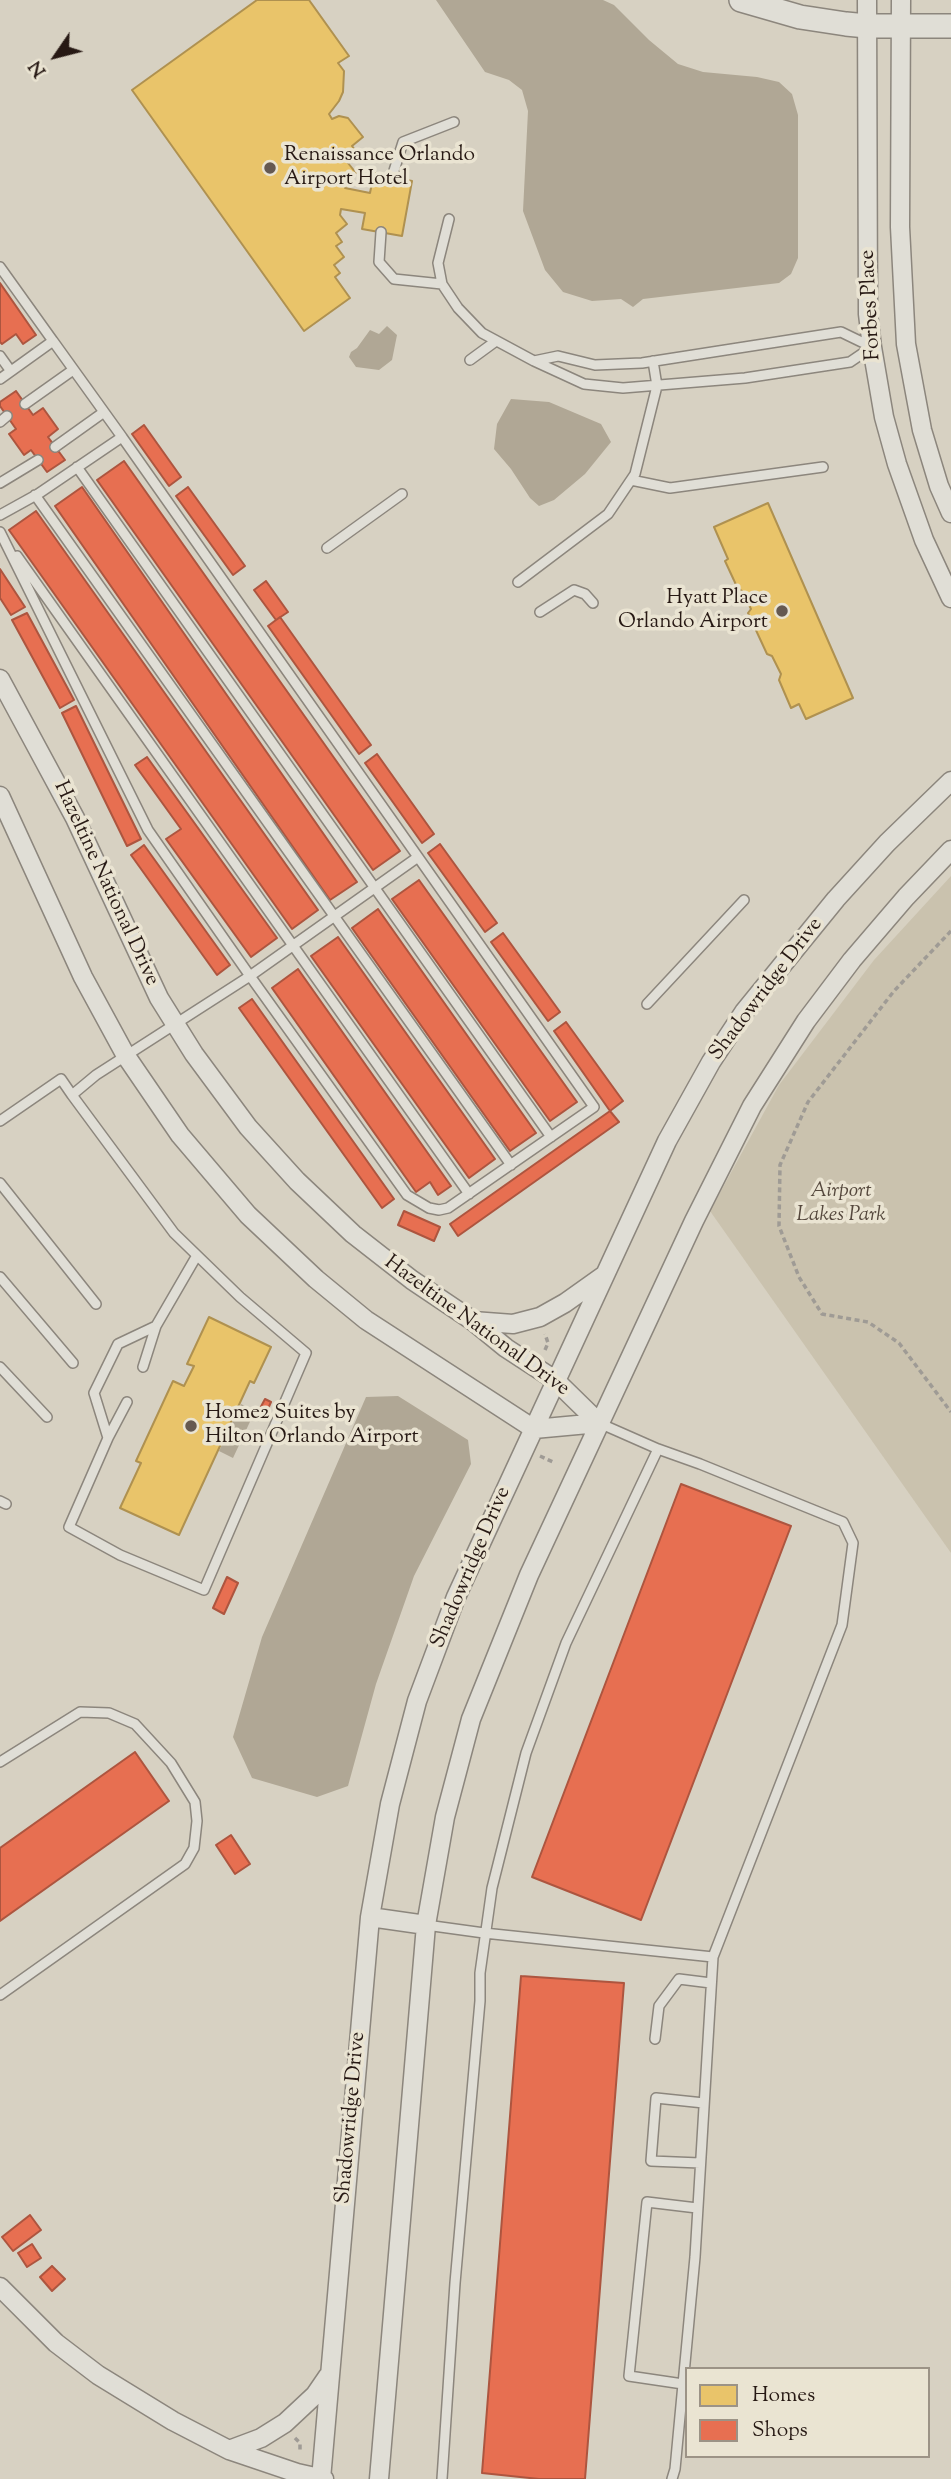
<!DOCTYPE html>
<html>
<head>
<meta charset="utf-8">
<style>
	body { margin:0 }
	#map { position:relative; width:951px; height:2479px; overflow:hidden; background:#d7d1c2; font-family:"Sorts Mill Goudy",serif }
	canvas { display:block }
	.legend { position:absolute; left:685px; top:2367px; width:245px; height:91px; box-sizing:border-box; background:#eae4d2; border:2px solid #9c9386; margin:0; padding:9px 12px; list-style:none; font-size:21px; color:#271914 }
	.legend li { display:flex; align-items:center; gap:14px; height:35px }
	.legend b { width:35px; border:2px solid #9c9386 }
	.north { position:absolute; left:21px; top:21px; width:70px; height:70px; -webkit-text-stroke:5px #eae4d2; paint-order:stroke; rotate:235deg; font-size:19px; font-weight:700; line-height:28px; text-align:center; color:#271914 }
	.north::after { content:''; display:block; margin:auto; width:24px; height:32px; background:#271914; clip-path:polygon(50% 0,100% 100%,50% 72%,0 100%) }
</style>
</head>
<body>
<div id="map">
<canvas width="951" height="2479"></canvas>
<ul class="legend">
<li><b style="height:19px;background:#e9c46a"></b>Homes</li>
<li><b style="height:19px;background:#e76f51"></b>Shops</li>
</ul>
<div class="north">N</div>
</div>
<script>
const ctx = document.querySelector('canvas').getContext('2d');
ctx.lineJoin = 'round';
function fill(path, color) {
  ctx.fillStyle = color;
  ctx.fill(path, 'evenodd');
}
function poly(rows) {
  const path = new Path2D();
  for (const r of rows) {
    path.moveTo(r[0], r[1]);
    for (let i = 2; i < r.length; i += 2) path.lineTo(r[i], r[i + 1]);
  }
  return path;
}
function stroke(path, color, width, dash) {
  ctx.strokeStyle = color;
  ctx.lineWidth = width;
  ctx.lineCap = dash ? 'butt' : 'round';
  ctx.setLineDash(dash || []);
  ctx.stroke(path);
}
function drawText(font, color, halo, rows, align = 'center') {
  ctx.font = font + ' "Sorts Mill Goudy",serif';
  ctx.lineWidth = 7;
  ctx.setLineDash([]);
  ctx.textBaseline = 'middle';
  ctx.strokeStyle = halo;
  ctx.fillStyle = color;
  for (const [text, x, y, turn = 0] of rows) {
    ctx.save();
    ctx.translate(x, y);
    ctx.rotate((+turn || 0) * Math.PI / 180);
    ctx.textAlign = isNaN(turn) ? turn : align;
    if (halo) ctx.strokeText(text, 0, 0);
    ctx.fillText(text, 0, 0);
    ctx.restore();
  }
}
fill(poly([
	[951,876,951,1553,710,1211,779,1085,874,960]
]), '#cac2ae');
fill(poly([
	[436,0,603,0,614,5,649,40,678,64,703,72,757,77,779,82,792,94,798,115,798,258,791,274,779,283,643,299,633,307,621,299,592,301,563,292,545,270,523,211,528,111,522,90,509,80,485,72],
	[387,326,397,335,392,360,379,370,356,367,349,357,351,352,357,348,370,330,379,334],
	[511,399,549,402,601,424,611,442,585,474,554,500,539,506,530,498,511,469,494,449,497,424],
	[398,1396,468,1440,471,1464,414,1576,376,1684,348,1786,317,1797,252,1778,233,1737,262,1637,366,1397],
	[241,1404,255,1411,233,1458,219,1451]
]), '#b0a795');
const homes = poly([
	[257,0,309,0,349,56,338,63,344,71,343,92,339,101,329,114,332,119,339,116,348,118,363,137,352,146,359,155,348,163,356,173,347,180,345,188,370,193,374,173,412,181,402,236,362,229,365,213,341,209,340,215,347,224,336,233,342,242,336,246,344,257,334,265,340,273,335,277,350,298,304,331,132,90,257,0],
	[768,503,853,698,806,719,799,704,791,708,779,680,781,674,772,656,767,654,748,613,751,609,742,591,738,589,725,561,728,559,714,527,768,503],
	[209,1317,271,1347,254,1383,250,1381,179,1535,120,1508,141,1463,136,1461,173,1381,184,1386,194,1366,187,1364,209,1317]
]);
fill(homes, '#e9c46a');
stroke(homes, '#af9150', 2);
const shops = poly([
	[0,283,36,335,23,344,16,334,2,344,0,342,0,283],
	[16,391,33,415,43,408,58,429,48,437,65,460,47,472,31,450,24,455,9,434,16,429,0,406,0,402,16,391],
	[144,425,181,477,169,486,132,434,144,425],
	[124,461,400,851,373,870,97,480,124,461],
	[82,487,357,882,330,900,55,506,82,487],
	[188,487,245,566,233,575,176,496,188,487],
	[36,511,318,910,292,929,9,530,36,511],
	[0,569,25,607,11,615,0,598,0,569],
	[266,581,288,612,276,620,254,590,266,581],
	[27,613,74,700,60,708,12,620,27,613],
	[280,617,371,745,359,754,268,626,280,617],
	[76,706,141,839,127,846,62,713,76,706],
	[377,754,434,834,422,843,365,763,377,754],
	[147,757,277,938,251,957,166,839,181,829,135,765,147,757],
	[440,844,497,923,485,932,428,853,440,844],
	[144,845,230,965,217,975,131,855,144,845],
	[419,880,577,1102,550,1121,392,899,419,880],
	[378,909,536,1133,510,1151,352,928,378,909],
	[503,933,560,1012,548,1021,491,942,503,933],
	[338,937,495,1159,469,1178,311,956,338,937],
	[298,969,451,1186,438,1195,430,1182,416,1192,272,988,298,969],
	[252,999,394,1199,382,1208,239,1008,252,999],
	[566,1022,623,1101,610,1111,554,1031,566,1022],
	[610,1111,619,1122,458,1236,450,1224,610,1111],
	[404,1211,440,1227,434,1241,398,1225,404,1211],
	[265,1399,271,1402,264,1418,257,1414,265,1399],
	[681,1484,791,1526,641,1920,532,1877,681,1484],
	[227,1577,238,1583,224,1614,213,1608,227,1577],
	[135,1752,169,1801,0,1921,0,1848,135,1752],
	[231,1835,250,1864,235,1874,216,1845,231,1835],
	[521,1976,624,1983,585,2479,539,2479,482,2473,521,1976],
	[30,2215,41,2230,13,2251,2,2237,30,2215],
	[32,2244,41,2258,27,2267,18,2253,32,2244],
	[52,2266,65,2279,52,2291,40,2277,52,2266]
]);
fill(shops, '#e76f51');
stroke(shops, '#ad553f', 2);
const service = poly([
	[392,177,403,142,454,122],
	[449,219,438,263,442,284,458,308,482,333,534,361,584,384,623,388,745,378,850,362,872,347,841,332,642,363,595,365,558,356,534,361],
	[381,232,379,262,394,279,442,284],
	[0,267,53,341,0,379],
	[53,341,122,437],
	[0,356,10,370],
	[470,360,496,341],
	[25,404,73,370],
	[0,422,7,416],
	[55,447,104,412],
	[77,467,551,1137],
	[631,480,670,488,823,467],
	[0,483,38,460],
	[35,495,511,1165],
	[0,515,38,494,122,437,418,857],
	[0,532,148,830,250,976,407,1195,429,1208,439,1210,448,1208,594,1107,418,857,250,976,96,1075,72,1095,174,1233,240,1297,306,1353,204,1590,120,1555,69,1527,108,1438,94,1393,118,1344,156,1326,196,1257],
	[327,548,402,494],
	[17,556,469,1194],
	[518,582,608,514,635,474,657,386,653,361],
	[540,612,574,590,585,594,593,603],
	[647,1004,744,900],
	[0,1121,61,1079,72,1095],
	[0,1183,96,1304],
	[0,1277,73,1363],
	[0,1367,47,1417],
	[143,1367,156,1326],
	[599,1423,658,1449,700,1464,843,1522,853,1543,842,1625,713,1957,695,2257,675,2469,672,2479],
	[108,1438,127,1402],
	[0,1501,6,1504],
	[0,1762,80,1712,109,1713,135,1724,171,1763,195,1802,197,1821,194,1848,185,1864,0,1995],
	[426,1925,484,1933,713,1957],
	[655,2039,659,2006,679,1979,711,1983],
	[700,2163,651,2161,656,2098,704,2103],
	[683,2384,629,2376,647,2202,697,2208],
	[442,2479,455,2283,480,2001,480,1973,492,1888,526,1753,566,1643,658,1449]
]);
const minor = poly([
	[867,0,868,314,872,347,884,417,897,464,924,540,951,598],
	[901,0,900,227,906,344,922,430,939,486,951,513],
	[0,679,75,818,159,998,194,1054,248,1127,297,1181,353,1234,412,1280,473,1321,506,1348,555,1380,599,1423],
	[0,796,83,977,126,1056,180,1135,248,1215,316,1279,366,1320,534,1429,599,1423],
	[473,1321,513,1324,540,1317,565,1303,603,1276],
	[370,1917,426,1925],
	[0,2287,56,2343,98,2375,173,2421,229,2450,297,2473,324,2479],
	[229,2450,261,2438,285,2423,315,2395,328,2376],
	[321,2479,370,1917,390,1804,417,1701,456,1597,667,1141,711,1062,744,1012,836,899,887,843,951,781],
	[379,2479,426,1925,445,1817,471,1719,529,1575,694,1221,752,1106,806,1021,852,960,906,897,951,850]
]);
const tertiary = poly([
	[741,0,800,17,846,24,867,26,951,26]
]);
stroke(service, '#8c867d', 12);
stroke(minor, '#8c867d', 21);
stroke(tertiary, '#8c867d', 26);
stroke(poly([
	[951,931,894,991,808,1102,780,1165,779,1226,799,1277,822,1314,868,1322,899,1343,951,1412],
	[545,1350,548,1343,545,1334],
	[540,1456,555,1463],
	[295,2438,300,2443,300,2450]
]), '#9f9b95', 3.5, [5, 3.5]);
stroke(service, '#e0ded6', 9);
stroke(minor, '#e0ded6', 18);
stroke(tertiary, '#e0ded6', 23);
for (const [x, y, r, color] of [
	[270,168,7,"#655951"],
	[782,611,7,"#655951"],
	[191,1426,7,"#655951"]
]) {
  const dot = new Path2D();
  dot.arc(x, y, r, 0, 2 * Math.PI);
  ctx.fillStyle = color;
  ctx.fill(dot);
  stroke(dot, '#eae4d2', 2.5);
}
drawText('21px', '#271914', '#eae4d2', [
	["Renaissance Orlando",284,156],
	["Airport Hotel",284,180],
	["Hyatt Place",768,599,"right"],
	["Orlando Airport",768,623,"right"],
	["Home2 Suites by",205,1414],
	["Hilton Orlando Airport",205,1438]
], 'left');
drawText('21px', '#271914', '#eae4d2', [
	["Forbes Place",872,305,-93],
	["Hazeltine National Drive",105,884,65],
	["Shadowridge Drive",767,990,-53],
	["Hazeltine National Drive",476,1327,36],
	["Shadowridge Drive",472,1568,-67],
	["Shadowridge Drive",352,2118,-85]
]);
drawText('italic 21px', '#55483d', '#eae4d2', [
	["Airport",841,1192],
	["Lakes Park",841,1216]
]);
</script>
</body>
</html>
